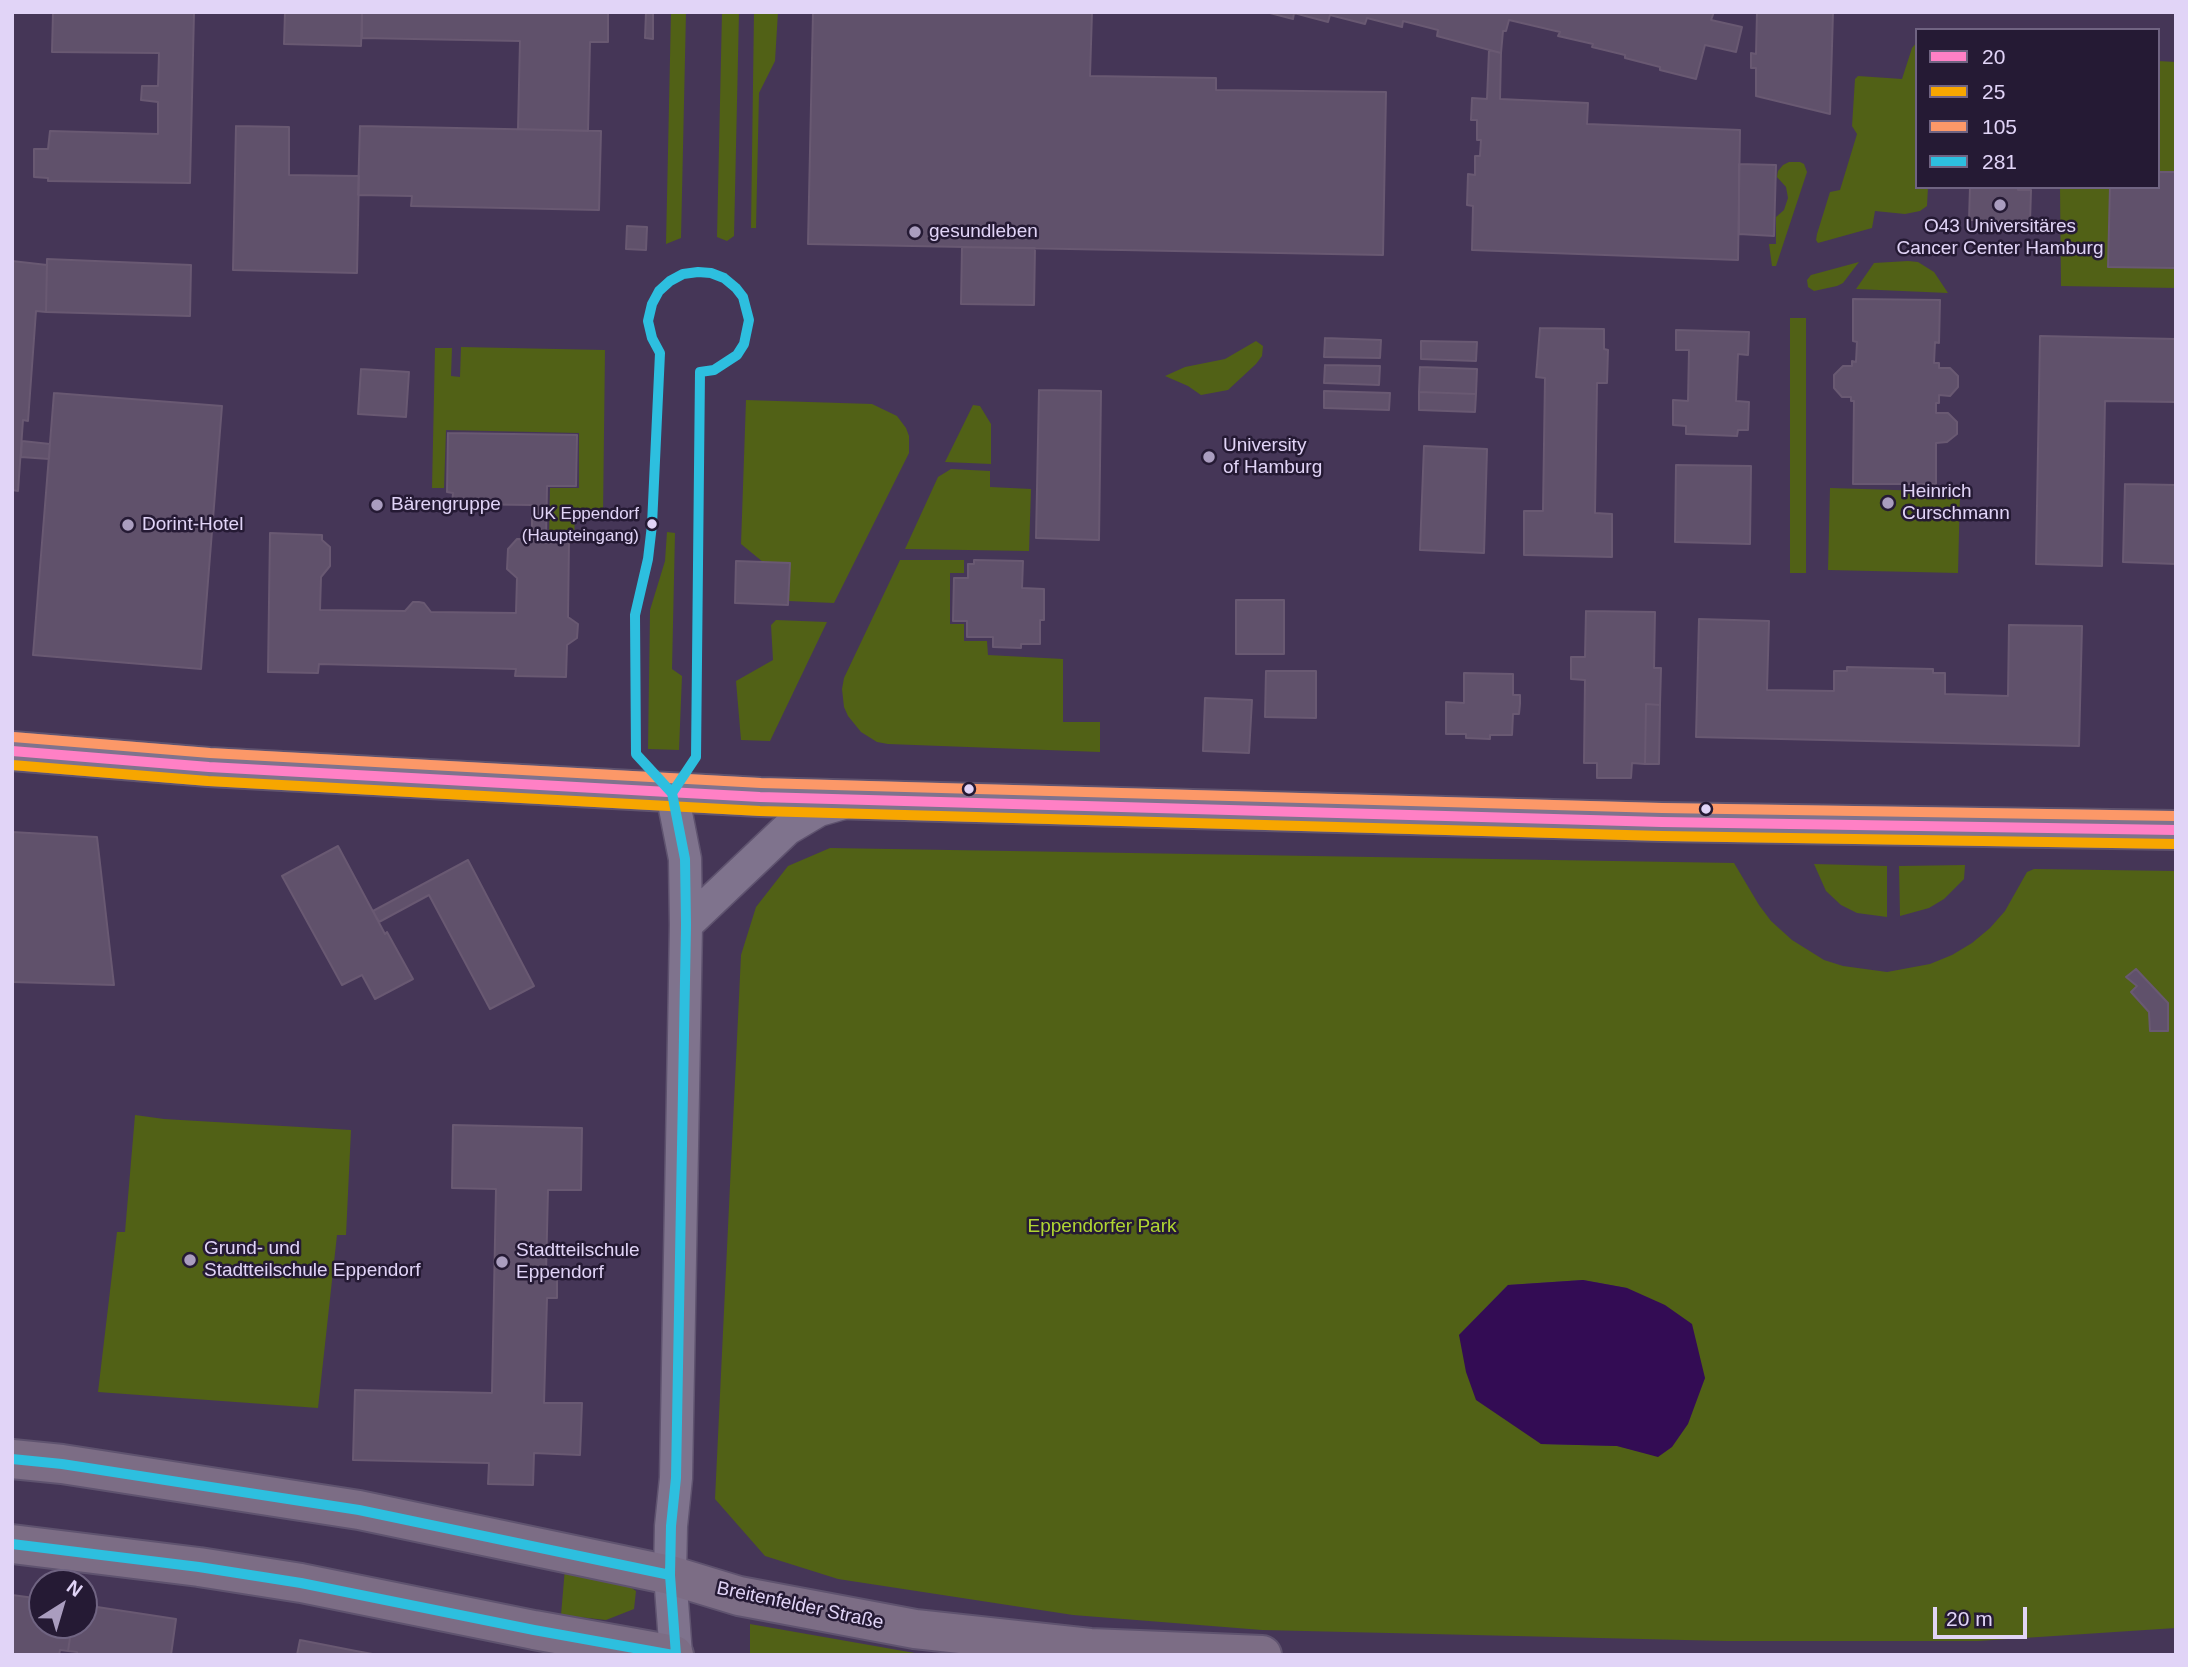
<!DOCTYPE html>
<html>
<head>
<meta charset="utf-8">
<style>
	body { margin:0 }
	#map { position:relative; width:2188px; height:1667px; overflow:hidden; background:#453657; font-family:Arial,sans-serif }
	canvas { display:block }
	.frame { position:absolute; inset:0; border:14px solid #e1d4f7; pointer-events:none }
	.legend { position:absolute; left:1915px; top:28px; width:245px; height:161px; box-sizing:border-box; background:#251a34; border:2px solid #706482; margin:0; padding:9px 12px; list-style:none; font-size:21px; color:#e1d4f7 }
	.legend li { display:flex; align-items:center; gap:14px; height:35px }
	.legend b { width:35px; border:2px solid #706482 }
	.north { position:absolute; left:28px; top:1569px; width:70px; height:70px; box-sizing:border-box; background:#251a34; border:2px solid #706482; border-radius:50%; rotate:37deg; font-size:19px; font-weight:700; line-height:28px; text-align:center; color:#e1d4f7 }
	.north::after { content:''; display:block; margin:auto; width:24px; height:32px; background:#aa9dbf; clip-path:polygon(50% 0,100% 100%,50% 72%,0 100%) }
	.scale { position:absolute; left:1933px; top:1607px; width:94px; height:32px; box-sizing:border-box; border:4px solid #e1d4f7; border-top:0; padding-left:9px; font-size:21px; line-height:24px; white-space:nowrap; color:#e1d4f7; -webkit-text-stroke:5px #251a34; paint-order:stroke }
</style>
</head>
<body>
<div id="map">
<canvas width="2188" height="1667"></canvas>
<div class="frame"></div>
<ul class="legend">
<li><b style="height:9px;background:#ff80c5"></b>20</li>
<li><b style="height:9px;background:#f7a600"></b>25</li>
<li><b style="height:9px;background:#fc9868"></b>105</li>
<li><b style="height:9px;background:#2dbfdf"></b>281</li>
</ul>
<div class="north">N</div>
<div class="scale">20 m</div>
</div>
<script>
const ctx = document.querySelector('canvas').getContext('2d');
ctx.lineJoin = 'round';
function fill(path, color) {
  ctx.fillStyle = color;
  ctx.fill(path, 'evenodd');
}
function poly(rows) {
  const path = new Path2D();
  for (const r of rows) {
    path.moveTo(r[0], r[1]);
    for (let i = 2; i < r.length; i += 2) path.lineTo(r[i], r[i + 1]);
  }
  return path;
}
function stroke(path, color, width, dash) {
  ctx.strokeStyle = color;
  ctx.lineWidth = width;
  ctx.lineCap = dash ? 'butt' : 'round';
  ctx.setLineDash(dash || []);
  ctx.stroke(path);
}
function drawText(font, color, halo, rows, align = 'center') {
  ctx.font = font + ' Arial,sans-serif';
  ctx.lineWidth = 5;
  ctx.setLineDash([]);
  ctx.textBaseline = 'middle';
  ctx.strokeStyle = halo;
  ctx.fillStyle = color;
  for (const [text, x, y, turn = 0] of rows) {
    ctx.save();
    ctx.translate(x, y);
    ctx.rotate((+turn || 0) * Math.PI / 180);
    ctx.textAlign = isNaN(turn) ? turn : align;
    if (halo) ctx.strokeText(text, 0, 0);
    ctx.fillText(text, 0, 0);
    ctx.restore();
  }
}
fill(poly([
	[671,12,686,12,681,238,666,244],
	[722,12,739,12,734,236,727,241,717,237],
	[754,12,778,12,775,61,759,93,756,228,751,228],
	[1917,42,1917,187,1928,187,1927,206,1920,211,1905,214,1875,211,1872,228,1818,243,1816,240,1817,234,1830,192,1840,190,1857,134,1852,126,1855,79,1858,76,1902,79,1912,48],
	[2158,61,2176,62,2176,288,2061,286,2060,187,2158,187],
	[1789,162,1800,162,1804,164,1807,172,1776,266,1772,266,1769,244,1776,244,1776,217,1784,210,1788,198,1786,187,1777,177,1778,171,1783,165],
	[1908,261,1918,262,1934,272,1948,293,1856,289,1874,263],
	[1859,262,1843,283,1837,286,1814,291,1808,287,1807,280,1811,275],
	[1790,318,1806,318,1806,573,1790,573],
	[1256,341,1263,346,1262,356,1256,364,1228,390,1201,395,1188,386,1165,376,1185,367,1225,359],
	[461,347,605,350,603,515,575,515,574,540,549,538,550,488,579,488,579,433,446,430,444,488,432,488,435,348,452,348,451,376,460,377],
	[746,400,872,404,897,416,906,428,909,436,909,453,834,603,789,601,790,563,763,562,741,544],
	[973,405,980,406,991,424,991,464,945,462],
	[951,469,990,471,990,487,1031,489,1029,551,905,549,938,477],
	[1830,488,1960,492,1958,573,1828,570],
	[667,532,675,533,672,669,682,676,679,750,648,749,650,610,665,561],
	[900,560,964,560,964,573,950,573,950,624,964,624,964,641,987,641,988,655,1063,659,1063,722,1100,722,1100,752,888,744,877,742,861,732,848,716,844,707,842,689,844,678],
	[776,620,827,622,770,741,741,740,736,681,773,660,771,625],
	[830,848,1734,863,1759,905,1771,921,1792,940,1824,960,1843,966,1887,972,1930,964,1952,955,1972,943,1990,928,2005,911,2027,872,2034,869,2176,871,2176,1628,1978,1641,1726,1641,1262,1630,1073,1615,838,1579,765,1556,715,1499,741,955,756,907,788,866],
	[1583,1280,1627,1288,1705,1378,1695,1399,1658,1456,1617,1446,1541,1444,1459,1335,1508,1285],
	[1814,864,1887,866,1887,917,1857,913,1841,905,1826,891],
	[1965,865,1964,879,1944,899,1929,908,1900,916,1899,866],
	[135,1115,164,1119,351,1130,346,1235,337,1235,318,1408,98,1392,117,1232,125,1232],
	[565,1568,617,1578,636,1591,634,1609,606,1620,561,1615],
	[750,1624,926,1655,767,1655,750,1653]
]), '#516116');
fill(poly([
	[1583,1280,1627,1288,1665,1305,1692,1324,1705,1378,1688,1424,1672,1447,1658,1457,1617,1446,1541,1444,1476,1400,1466,1372,1459,1335,1508,1285]
]), '#330c54');
const building = poly([
	[53,12,194,12,190,183,48,181,48,178,34,177,34,149,48,149,50,131,158,134,158,102,141,100,142,86,158,86,159,53,52,52,53,12],
	[285,12,362,12,361,46,284,44,285,12],
	[362,12,608,12,608,42,590,42,588,131,518,129,520,41,362,38,362,12],
	[646,12,653,12,653,39,645,38,646,12],
	[813,12,1092,12,1090,76,1216,78,1216,90,1386,92,1383,255,808,244,813,12],
	[1266,12,1714,12,1711,20,1742,27,1736,52,1705,45,1696,79,1660,70,1660,67,1625,58,1625,55,1592,47,1593,44,1558,36,1560,32,1509,20,1506,31,1503,31,1501,53,1437,36,1438,30,1403,21,1402,27,1367,18,1365,24,1330,15,1328,22,1294,13,1293,19,1266,12],
	[1757,12,1833,12,1830,114,1756,96,1756,68,1751,68,1751,53,1756,54,1757,12],
	[1489,50,1501,53,1500,99,1588,103,1587,124,1740,130,1738,260,1472,250,1473,206,1467,205,1468,174,1475,175,1475,156,1480,156,1481,140,1477,140,1477,120,1471,120,1472,98,1487,99,1489,50],
	[236,126,289,127,289,175,359,176,357,273,233,270,236,126],
	[360,126,601,131,599,210,411,206,412,196,358,195,360,126],
	[1739,164,1776,165,1774,236,1739,234,1739,164],
	[2158,172,2176,172,2176,268,2108,267,2110,187,2158,187,2158,172],
	[1970,187,2018,187,2018,190,2031,190,2030,222,1969,220,1970,187],
	[627,226,647,227,646,250,626,249,627,226],
	[962,247,1035,248,1034,305,961,304,962,247],
	[47,259,191,265,190,316,46,312,47,259],
	[12,261,47,265,46,312,36,311,28,421,23,420,18,491,12,490,12,261],
	[1853,299,1940,300,1939,343,1935,342,1934,363,1939,363,1939,368,1950,368,1958,376,1958,387,1950,396,1939,395,1939,403,1936,403,1936,413,1948,413,1957,422,1957,434,1947,442,1936,443,1936,484,1853,484,1854,401,1851,401,1851,397,1842,397,1834,388,1834,375,1843,366,1852,366,1852,361,1856,362,1857,342,1853,341,1853,299],
	[1540,328,1604,329,1604,349,1608,350,1607,383,1597,383,1595,513,1612,514,1612,557,1524,555,1524,511,1543,511,1545,378,1536,377,1540,328],
	[1676,330,1749,332,1748,355,1738,354,1736,401,1749,402,1748,430,1738,430,1737,436,1686,434,1686,426,1673,425,1673,400,1688,401,1689,350,1676,350,1676,330],
	[2040,336,2176,339,2176,402,2105,401,2102,566,2036,564,2040,336],
	[1325,338,1381,340,1380,358,1324,357,1325,338],
	[1421,341,1477,342,1476,361,1421,359,1421,341],
	[1325,365,1380,366,1379,385,1324,383,1325,365],
	[1420,367,1477,369,1476,394,1419,392,1420,367],
	[361,369,409,372,406,417,358,414,361,369],
	[1039,390,1101,391,1099,540,1036,538,1039,390],
	[1324,391,1390,393,1389,410,1324,408,1324,391],
	[1419,392,1476,394,1475,412,1419,410,1419,392],
	[54,393,222,406,201,669,33,655,54,393],
	[448,433,577,435,576,486,547,486,546,540,532,540,532,505,452,504,453,493,447,492,448,433],
	[22,441,50,444,49,459,21,457,22,441],
	[1424,446,1487,449,1484,553,1420,550,1424,446],
	[1676,465,1751,466,1750,544,1675,542,1676,465],
	[2125,484,2176,485,2176,564,2123,562,2125,484],
	[270,533,322,535,322,540,330,547,330,566,321,577,320,610,405,611,413,602,419,602,424,603,431,612,516,613,517,578,507,569,508,549,517,539,569,540,568,617,578,624,577,638,567,645,566,677,515,676,516,669,319,664,318,673,268,672,270,533],
	[974,560,1023,561,1022,588,1044,589,1044,620,1040,620,1040,644,1021,644,1021,648,993,647,993,637,967,637,967,621,953,621,954,578,968,578,968,564,974,564,974,560],
	[736,561,790,563,788,605,735,603,736,561],
	[1236,600,1284,600,1284,654,1236,654,1236,600],
	[1586,611,1655,612,1654,668,1661,668,1660,705,1646,704,1645,764,1632,763,1631,778,1597,778,1597,763,1584,763,1585,680,1571,679,1571,657,1585,657,1586,611],
	[1699,619,1769,621,1767,690,1834,691,1834,671,1847,671,1847,667,1933,669,1933,673,1945,673,1945,694,2008,696,2009,625,2082,626,2079,746,1696,737,1699,619],
	[1266,671,1316,671,1316,718,1265,717,1266,671],
	[1464,673,1513,674,1513,695,1520,695,1520,704,1519,714,1513,714,1512,735,1490,735,1490,739,1466,738,1466,734,1446,734,1446,702,1464,703,1464,673],
	[1205,698,1252,700,1249,753,1203,751,1205,698],
	[1646,704,1660,705,1659,764,1645,764,1646,704],
	[12,832,97,837,114,985,12,982,12,832],
	[338,846,385,934,387,932,413,979,375,999,362,975,342,985,282,876,338,846],
	[468,860,534,986,490,1009,429,895,379,922,373,911,468,860],
	[2136,969,2168,1003,2168,1031,2150,1031,2149,1012,2131,992,2137,986,2126,977,2136,969],
	[453,1125,582,1128,581,1190,548,1190,546,1273,557,1273,557,1298,547,1298,544,1403,582,1403,580,1455,534,1453,533,1485,488,1484,489,1463,353,1460,355,1390,492,1393,496,1189,452,1188,453,1125],
	[12,1595,42,1599,42,1625,72,1625,68,1651,60,1650,59,1655,12,1655,12,1595],
	[84,1605,176,1619,171,1655,77,1655,77,1652,68,1651,72,1625,84,1625,84,1605],
	[300,1640,356,1651,378,1655,297,1655,300,1640]
]);
fill(building, '#60516b');
stroke(building, '#695972', 2);
const street = poly([
	[672,793,685,859,686,925,676,1478,671,1526,670,1575,676,1655],
	[686,925,787,829,819,810,847,802]
]);
const secondary = poly([
	[12,751,209,767,760,797,1662,822,2176,830]
]);
const primary = poly([
	[12,1459,62,1464,359,1510,670,1575,739,1596,915,1629,1090,1648,1262,1655],
	[12,1544,199,1567,301,1583,534,1630,674,1655]
]);
stroke(street, '#5f536f', 35);
stroke(secondary, '#5f536f', 42);
stroke(primary, '#5f536f', 42);
stroke(street, '#7f738d', 32);
stroke(secondary, '#7f738d', 38);
stroke(primary, '#7c6d85', 38);
stroke(poly([
	[12,751,209,767,760,797,1662,822,2176,830]
]), '#ff80c5', 10);
stroke(poly([
	[12,765,208,781,760,811,1662,836,2176,844]
]), '#f7a600', 10);
stroke(poly([
	[13,737,210,753,761,783,1662,808,2176,816]
]), '#fc9868', 10);
stroke(poly([
	[698,272,711,273,724,278,736,288,743,297,749,320,744,344,737,355,714,370,700,372,696,757,672,793,636,754,635,615,648,559,652,525,660,353,652,338,648,321,652,304,659,291,670,281,683,274,698,272],
	[672,793,685,859,686,925,676,1478,671,1526,670,1575,676,1655],
	[12,1459,62,1464,359,1510,670,1575],
	[12,1544,199,1567,301,1583,534,1630,673,1655]
]), '#2dbfdf', 10);
for (const [x, y, r, color] of [
	[2000,205,7,"#aa9dbf"],
	[915,232,7,"#aa9dbf"],
	[1209,457,7,"#aa9dbf"],
	[1888,503,7,"#aa9dbf"],
	[377,505,7,"#aa9dbf"],
	[652,524,6,"#e1d4f7"],
	[128,525,7,"#aa9dbf"],
	[969,789,6,"#e1d4f7"],
	[1706,809,6,"#e1d4f7"],
	[190,1260,7,"#aa9dbf"],
	[502,1262,7,"#aa9dbf"]
]) {
  const dot = new Path2D();
  dot.arc(x, y, r, 0, 2 * Math.PI);
  ctx.fillStyle = color;
  ctx.fill(dot);
  stroke(dot, '#251a34', 2.5);
}
drawText('17px', '#e1d4f7', '#251a34', [
	["UK Eppendorf",639,514],
	["(Haupteingang)",639,536]
], 'right');
drawText('19px', '#e1d4f7', '#251a34', [
	["O43 Universitäres",2000,227,"center"],
	["Cancer Center Hamburg",2000,249,"center"],
	["gesundleben",929,232],
	["University",1223,446],
	["of Hamburg",1223,468],
	["Heinrich",1902,492],
	["Curschmann",1902,514],
	["Bärengruppe",391,505],
	["Dorint-Hotel",142,525],
	["Grund- und",204,1249],
	["Stadtteilschule Eppendorf",204,1271],
	["Stadtteilschule",516,1251],
	["Eppendorf",516,1273]
], 'left');
drawText('19px', '#b0d632', '#251a34', [
	["Eppendorfer Park",1102,1227]
]);
drawText('19px', '#e1d4f7', '#251a34', [
	["Breitenfelder Straße",800,1606,12]
]);
</script>
</body>
</html>
